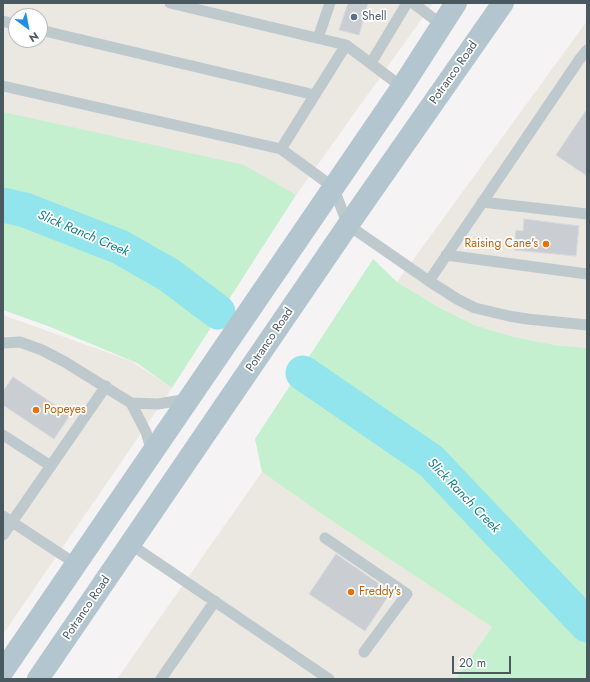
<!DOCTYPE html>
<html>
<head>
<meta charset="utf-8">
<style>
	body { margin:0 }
	#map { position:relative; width:590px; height:682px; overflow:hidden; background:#f5f3f3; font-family:Jost,sans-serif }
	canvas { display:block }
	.frame { position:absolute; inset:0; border:4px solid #4a5960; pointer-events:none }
	.north { position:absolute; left:8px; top:8px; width:40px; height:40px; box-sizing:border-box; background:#fff; border:1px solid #b7bdbf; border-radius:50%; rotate:148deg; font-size:11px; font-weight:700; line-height:16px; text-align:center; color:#4a5960 }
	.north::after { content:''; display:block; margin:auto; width:14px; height:18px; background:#1f8fe3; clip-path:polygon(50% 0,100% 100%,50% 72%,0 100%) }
	.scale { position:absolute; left:452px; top:656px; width:59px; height:18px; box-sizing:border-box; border:2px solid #4a5960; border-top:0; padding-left:5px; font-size:12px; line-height:14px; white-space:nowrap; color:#4a5960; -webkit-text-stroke:3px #fff; paint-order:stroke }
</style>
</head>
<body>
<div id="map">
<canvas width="590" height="682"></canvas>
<div class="frame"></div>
<div class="north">N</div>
<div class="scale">20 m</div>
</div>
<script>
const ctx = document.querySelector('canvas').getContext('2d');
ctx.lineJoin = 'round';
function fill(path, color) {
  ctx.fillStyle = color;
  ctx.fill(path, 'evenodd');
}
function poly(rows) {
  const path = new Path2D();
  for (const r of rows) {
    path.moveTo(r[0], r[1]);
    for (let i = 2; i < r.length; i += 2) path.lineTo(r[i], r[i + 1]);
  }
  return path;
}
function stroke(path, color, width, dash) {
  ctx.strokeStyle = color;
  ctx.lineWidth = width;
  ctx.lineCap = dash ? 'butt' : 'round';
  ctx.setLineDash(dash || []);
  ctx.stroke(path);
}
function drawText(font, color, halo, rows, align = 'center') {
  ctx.font = font + ' Jost,sans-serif';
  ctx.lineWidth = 3.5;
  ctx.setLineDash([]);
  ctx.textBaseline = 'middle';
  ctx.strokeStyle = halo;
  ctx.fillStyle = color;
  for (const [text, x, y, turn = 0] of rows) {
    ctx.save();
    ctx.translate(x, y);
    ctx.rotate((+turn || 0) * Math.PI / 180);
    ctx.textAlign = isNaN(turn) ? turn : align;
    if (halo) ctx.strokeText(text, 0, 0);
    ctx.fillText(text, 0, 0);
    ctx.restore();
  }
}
fill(poly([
	[3,3,433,3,296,195,3,116],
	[16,16,40,16,40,40,16,40],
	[587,21,587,348,555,345,514,337,474,325,438,307,397,282],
	[3,315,131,361,172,388,3,634],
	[262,472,329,519,492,627,456,679,117,679]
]), '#ebe7e1');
fill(poly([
	[3,112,244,165,296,195,172,388,137,363,48,326,3,310],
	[373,259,397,282,438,307,474,325,514,337,555,345,587,348,587,679,456,679,492,627,329,519,262,472,255,439]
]), '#c4f0cf');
stroke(poly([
	[3,205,25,210,120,247,169,275,218,312],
	[303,373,431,461,587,625]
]), '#92e5ec', 35);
const building = poly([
	[348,3,368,3,359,35,339,30,348,3],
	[587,109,587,176,556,155,587,109],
	[524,219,579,226,576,256,514,250,516,230,523,231,524,219],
	[13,377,70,415,54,439,3,405,3,391,13,377],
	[336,554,391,592,365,631,309,594,336,554]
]);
fill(building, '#caced2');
stroke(building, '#d7dade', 1);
stroke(poly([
	[170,3,346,45],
	[413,3,442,25],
	[3,21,16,25],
	[40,30,315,95],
	[318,38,330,3],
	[371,63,407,3],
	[3,86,281,149,333,187,348,225,429,281,457,299,475,308,509,316,527,319,587,325],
	[281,149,346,45,402,87],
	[482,202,587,214],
	[446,255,587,274],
	[429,281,579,60,587,50],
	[3,343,20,342,42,350,65,362,131,403,158,404,188,399],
	[131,403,146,432,152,452],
	[3,435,51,466],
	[3,516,12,522,3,535],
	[325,538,407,594,364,652],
	[130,544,329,679],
	[76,564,12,522,106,386],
	[161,679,215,601]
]), '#bec9ce', 11);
stroke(poly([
	[3,671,402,87,456,3],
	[38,679,348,225,503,3]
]), '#b3c6d0', 22);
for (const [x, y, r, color] of [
	[354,17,4,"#5c6f8a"],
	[546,244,4,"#e8710a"],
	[36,410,4,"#e8710a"],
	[351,592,4,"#e8710a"]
]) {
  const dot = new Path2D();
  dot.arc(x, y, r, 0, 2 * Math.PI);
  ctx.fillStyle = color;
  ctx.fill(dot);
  stroke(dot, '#fff', 1.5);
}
drawText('12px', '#4e5e75', '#fff', [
	["Shell",362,17]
], 'left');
drawText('12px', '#4a5960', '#fff', [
	["Potranco Road",454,73,-55],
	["Potranco Road",270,340,-56],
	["Potranco Road",87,608,-56]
]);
drawText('12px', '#c56008', '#fff', [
	["Raising Cane's",538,244,"right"],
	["Popeyes",44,410],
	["Freddy's",359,592]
], 'left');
drawText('italic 13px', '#107e87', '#fff', [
	["Slick Ranch Creek",83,234,23],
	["Slick Ranch Creek",463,496,46]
]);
</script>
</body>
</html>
